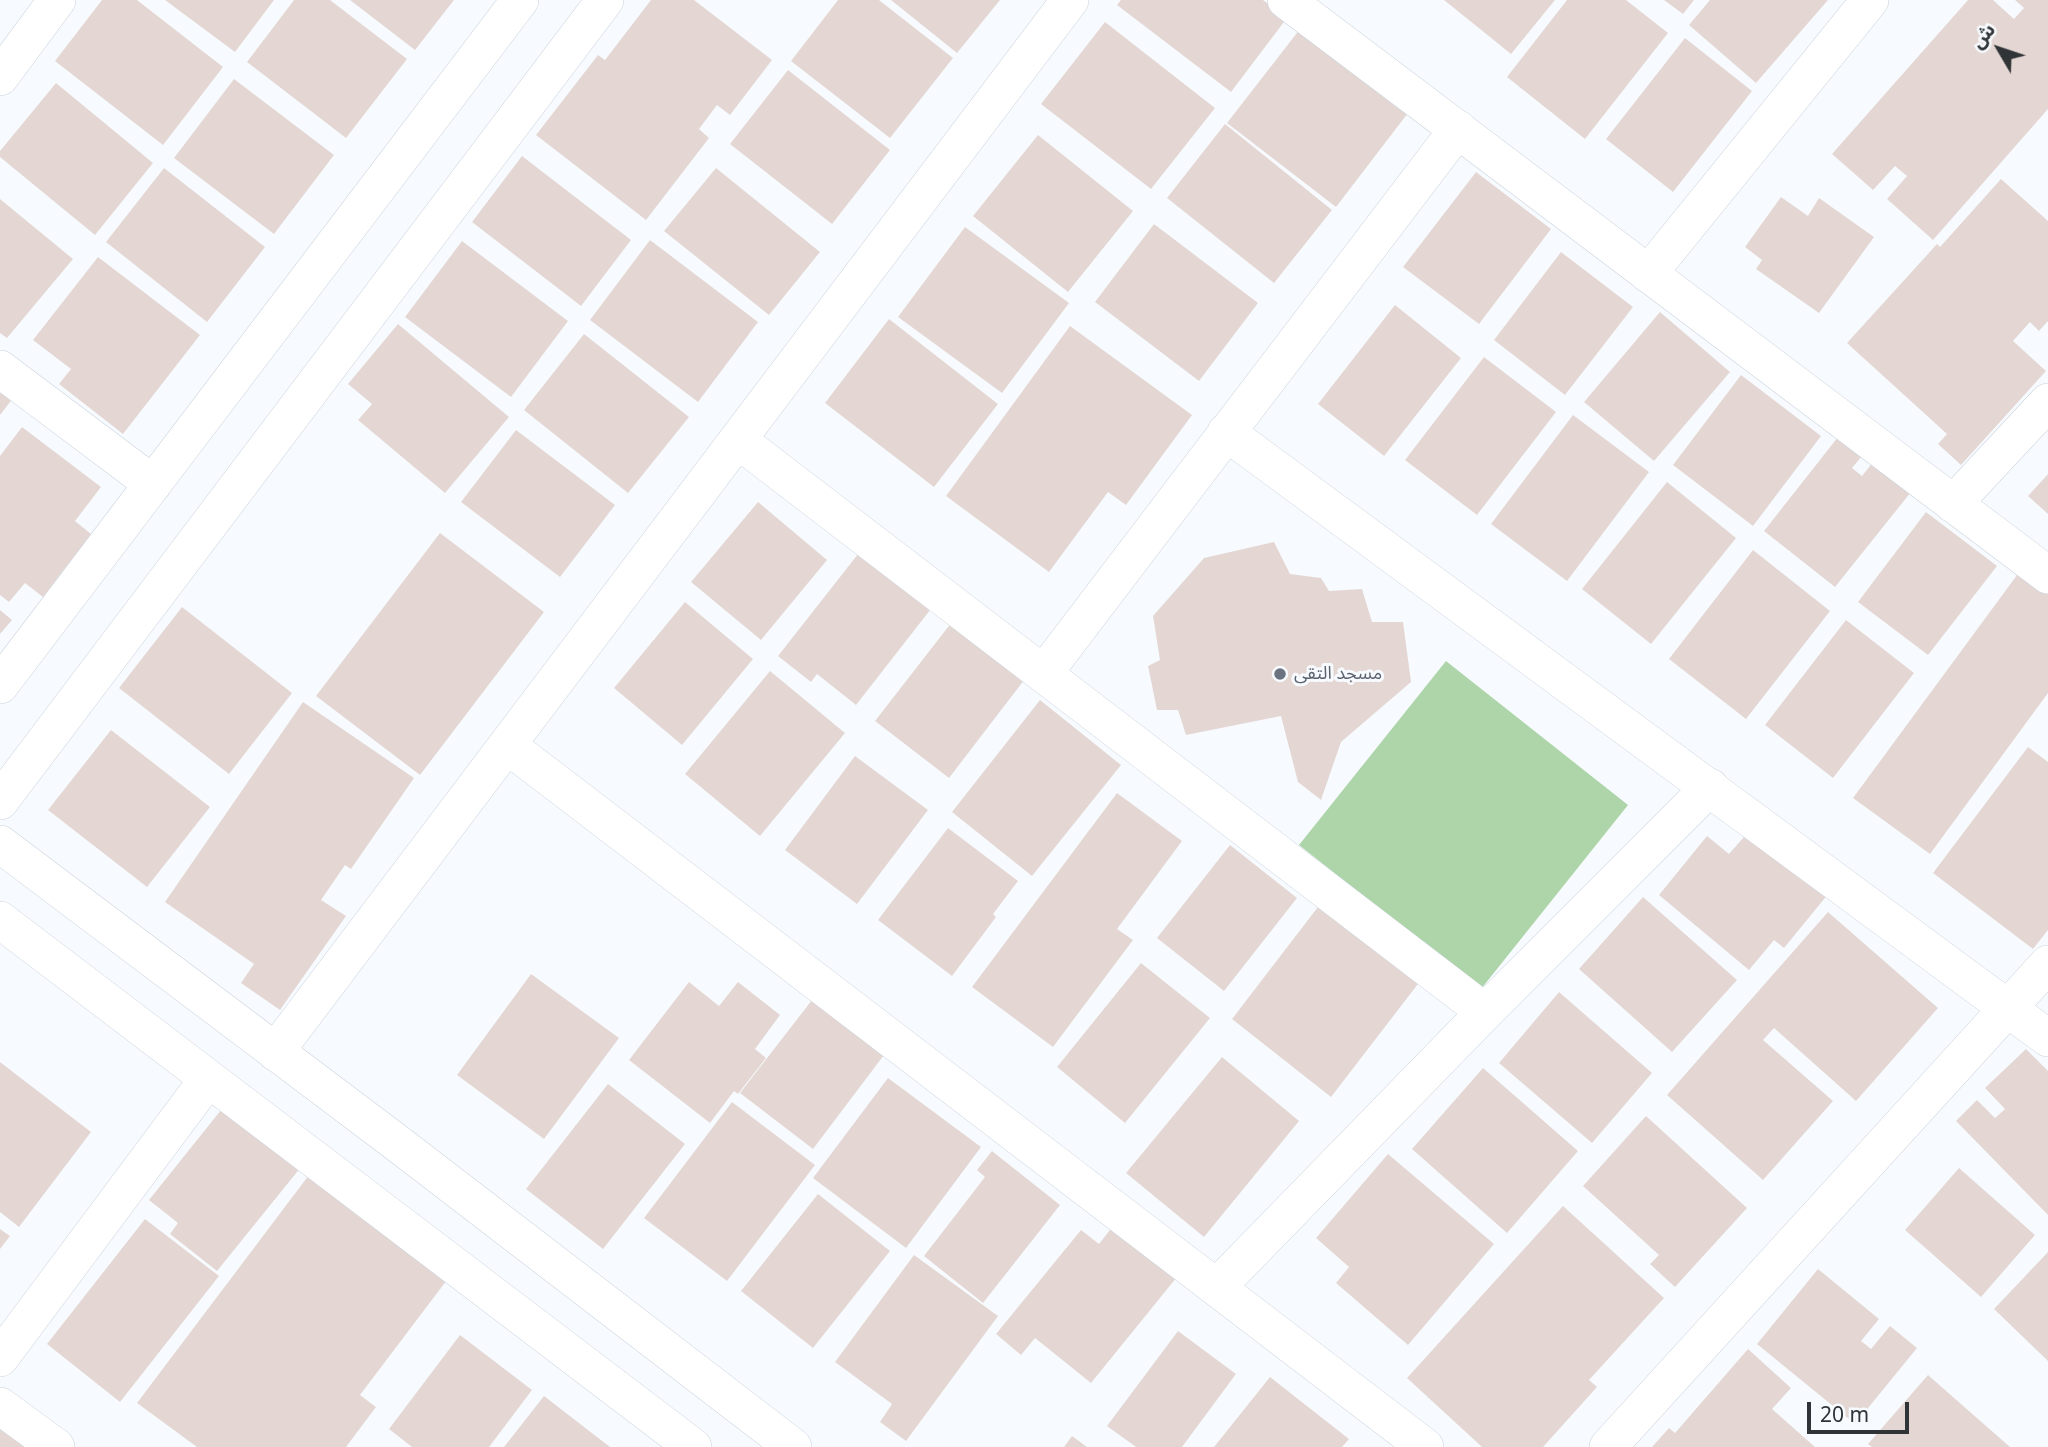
<!DOCTYPE html>
<html>
<head>
<meta charset="utf-8">
<style>
	body { margin:0 }
	#map { position:relative; width:2048px; height:1447px; overflow:hidden; background:#f7fbff; font-family:"Noto Sans","Noto Sans Arabic",sans-serif }
	canvas { display:block }
	.north { position:absolute; left:1964px; top:14px; width:70px; height:70px; -webkit-text-stroke:5px #f7fbff; paint-order:stroke; rotate:309deg; font-size:19px; font-weight:700; line-height:28px; text-align:center; color:#303437 }
	.north::after { content:''; display:block; margin:auto; width:24px; height:32px; background:#303437; clip-path:polygon(50% 0,100% 100%,50% 72%,0 100%) }
	.scale { position:absolute; left:1807px; top:1402px; width:102px; height:32px; box-sizing:border-box; border:4px solid #303437; border-top:0; padding-left:9px; font-size:21px; line-height:24px; white-space:nowrap; color:#303437; -webkit-text-stroke:5px #f7fbff; paint-order:stroke }
</style>
</head>
<body>
<div id="map">
<canvas width="2048" height="1447"></canvas>
<div class="north">ش</div>
<div class="scale">20 m</div>
</div>
<script>
const ctx = document.querySelector('canvas').getContext('2d');
ctx.lineJoin = 'round';
function fill(path, color) {
  ctx.fillStyle = color;
  ctx.fill(path, 'evenodd');
}
function poly(rows) {
  const path = new Path2D();
  for (const r of rows) {
    path.moveTo(r[0], r[1]);
    for (let i = 2; i < r.length; i += 2) path.lineTo(r[i], r[i + 1]);
  }
  return path;
}
function stroke(path, color, width, dash) {
  ctx.strokeStyle = color;
  ctx.lineWidth = width;
  ctx.lineCap = dash ? 'butt' : 'round';
  ctx.setLineDash(dash || []);
  ctx.stroke(path);
}
function drawText(font, color, halo, rows, align = 'center') {
  ctx.font = font + ' "Noto Sans","Noto Sans Arabic",sans-serif';
  ctx.lineWidth = 6;
  ctx.setLineDash([]);
  ctx.textBaseline = 'middle';
  ctx.strokeStyle = halo;
  ctx.fillStyle = color;
  for (const [text, x, y, turn = 0] of rows) {
    ctx.save();
    ctx.translate(x, y);
    ctx.rotate((+turn || 0) * Math.PI / 180);
    ctx.textAlign = isNaN(turn) ? turn : align;
    if (halo) ctx.strokeText(text, 0, 0);
    ctx.fillText(text, 0, 0);
    ctx.restore();
  }
}
fill(poly([
	[1446,661,1628,805,1481,989,1299,845]
]), '#aed5a9');
fill(poly([
	[102,0,137,0,223,67,163,145,55,61],
	[165,0,274,0,235,52],
	[294,0,330,0,407,59,346,138,247,62],
	[350,0,454,0,415,50],
	[651,0,694,0,772,60,730,115,717,105,699,129,709,138,646,220,536,135,598,55,605,60],
	[838,0,879,0,953,58,890,138,791,61],
	[891,0,1000,0,957,53],
	[1121,0,1263,0,1287,18,1231,92,1117,5],
	[1444,0,1555,0,1511,54],
	[1567,0,1626,0,1668,33,1585,139,1507,77],
	[1664,0,1694,0,1683,14],
	[1710,0,1828,0,1756,83,1689,25],
	[1968,0,1993,0,2014,19,2024,8,2015,0,2048,0,2048,109,1933,240,1887,199,1907,176,1895,166,1873,190,1832,154],
	[1105,22,1215,108,1151,189,1041,104],
	[1300,29,1408,113,1336,207,1227,123],
	[1685,38,1752,91,1673,192,1606,139],
	[788,70,890,150,832,224,730,144],
	[234,79,334,155,274,234,174,158],
	[56,83,153,163,95,235,0,157,0,151],
	[1225,124,1332,210,1274,283,1167,198],
	[1038,135,1133,211,1068,292,973,216],
	[522,156,631,240,581,306,472,222],
	[164,168,265,247,207,322,106,242],
	[716,168,820,252,769,315,664,231],
	[1476,172,1551,229,1479,324,1403,267],
	[2001,179,2048,221,2048,321,2039,331,2030,322,2013,341,2046,371,1961,465,1938,444,1947,434,1847,343,1937,244,1940,247],
	[1781,197,1808,216,1819,198,1874,237,1819,313,1756,269,1762,260,1745,247],
	[0,199,73,259,7,338,0,333],
	[1154,224,1258,303,1199,381,1095,302],
	[965,227,1069,303,1002,393,898,317],
	[650,240,758,322,698,402,590,320],
	[462,241,568,321,511,397,405,317],
	[1561,252,1633,307,1565,395,1494,340],
	[98,257,200,335,123,434,59,384,71,369,33,340],
	[1395,305,1461,358,1384,456,1318,404],
	[1660,312,1730,372,1654,461,1584,402],
	[889,319,998,404,934,487,825,403],
	[398,324,509,417,445,493,358,420,372,404,348,384],
	[1070,326,1192,415,1126,505,1108,492,1049,572,946,496],
	[584,334,689,417,628,493,524,410],
	[1484,357,1556,412,1477,515,1405,460],
	[1741,375,1821,436,1753,526,1673,465],
	[0,389,13,398,0,415],
	[1573,415,1649,472,1567,581,1491,524],
	[22,427,101,487,75,521,91,534,43,597,25,583,9,602,0,595,0,456],
	[516,430,615,505,560,577,461,502],
	[1838,437,1862,456,1852,468,1862,476,1877,457,1915,487,1835,587,1764,531],
	[2048,474,2048,514,2028,496],
	[1667,482,1736,538,1651,644,1582,589],
	[758,502,827,560,761,640,691,582],
	[1926,512,1997,566,1928,655,1858,602],
	[440,533,544,612,420,775,316,696],
	[1274,542,1290,574,1321,578,1329,591,1362,589,1372,622,1403,622,1411,682,1341,742,1321,800,1298,782,1281,716,1186,735,1178,710,1157,710,1148,666,1160,660,1153,616,1204,558],
	[862,549,934,605,856,705,817,674,811,682,778,656],
	[1753,550,1830,611,1746,719,1669,659],
	[2020,571,2048,592,2048,693,1930,854,1853,798],
	[685,602,753,659,682,745,614,688],
	[182,607,292,693,229,774,119,688],
	[0,610,12,620,0,634],
	[955,618,1028,675,949,778,875,721],
	[1846,620,1914,673,1833,778,1765,725],
	[770,671,845,733,760,836,685,774],
	[1040,700,1121,765,1032,876,952,812],
	[303,702,414,778,351,869,345,865,321,900,346,916,280,1010,241,983,254,964,165,902],
	[111,730,210,807,147,887,48,810],
	[2028,747,2048,762,2048,930,2033,949,1933,873],
	[855,756,928,810,857,904,785,850],
	[1117,793,1182,841,1117,929,1133,940,1053,1047,972,987],
	[948,828,1018,881,993,914,996,917,952,976,878,920],
	[1751,829,1829,893,1784,948,1774,940,1749,970,1659,895,1707,836,1729,854],
	[1230,845,1297,898,1224,991,1157,938],
	[1643,897,1737,980,1672,1052,1579,969],
	[1321,903,1421,980,1331,1097,1232,1019],
	[1828,912,1938,1008,1856,1101,1774,1028,1763,1040,1833,1101,1763,1180,1667,1095],
	[1141,963,1210,1018,1125,1123,1057,1067],
	[531,974,619,1038,544,1139,457,1075],
	[689,982,719,1006,738,982,780,1015,755,1049,766,1058,738,1094,734,1091,710,1123,629,1060],
	[1559,992,1652,1073,1592,1143,1499,1063],
	[812,1000,884,1055,813,1149,740,1093],
	[2026,1049,2048,1071,2048,1215,1956,1121,1977,1100,1995,1118,2005,1109,1985,1088],
	[1222,1057,1299,1121,1204,1237,1126,1173],
	[0,1062,91,1132,19,1227,0,1212],
	[1483,1068,1578,1151,1507,1233,1412,1149],
	[888,1078,981,1147,906,1248,813,1178],
	[608,1084,685,1144,603,1249,526,1189],
	[732,1102,815,1165,727,1281,644,1218],
	[225,1105,301,1167,217,1271,170,1234,178,1223,149,1200],
	[1646,1116,1747,1208,1675,1287,1650,1264,1659,1255,1583,1186],
	[992,1151,1060,1205,983,1303,924,1256,985,1177,977,1170],
	[1388,1154,1494,1244,1408,1345,1336,1283,1349,1267,1316,1238],
	[315,1167,453,1272,360,1395,376,1407,346,1447,197,1447,137,1403],
	[1959,1168,2035,1235,1981,1297,1905,1230],
	[818,1194,890,1251,813,1348,741,1291],
	[1563,1206,1664,1298,1589,1380,1597,1387,1543,1447,1482,1447,1407,1378],
	[145,1219,219,1276,120,1402,47,1344],
	[1113,1226,1177,1277,1091,1383,1035,1338,1021,1355,996,1334,1081,1230,1099,1244],
	[0,1229,10,1236,0,1249],
	[2048,1252,2048,1361,1994,1309],
	[914,1255,998,1316,906,1441,880,1422,892,1404,835,1362],
	[1818,1269,1879,1319,1861,1341,1871,1349,1890,1326,1917,1348,1855,1424,1757,1344],
	[1178,1331,1236,1374,1182,1447,1136,1447,1107,1426],
	[460,1335,532,1390,489,1447,412,1447,389,1429],
	[1748,1349,1791,1388,1772,1409,1815,1447,1652,1447,1669,1428,1675,1433],
	[1928,1375,2010,1447,1872,1447,1868,1444],
	[1270,1377,1349,1439,1342,1447,1214,1447],
	[544,1396,610,1447,504,1447],
	[0,1422,32,1447,0,1447],
	[1072,1436,1087,1447,1064,1447]
]), '#e4d7d3');
const minor = poly([
	[1286,0,2048,575],
	[0,77,57,0],
	[1648,274,1870,0],
	[0,369,153,484],
	[1226,432,2048,1038],
	[738,440,1485,1012],
	[1953,504,2048,402],
	[1044,673,1458,129],
	[0,685,520,0],
	[507,745,1425,1447],
	[0,801,605,0],
	[0,844,397,1143,793,1447],
	[0,920,693,1447],
	[275,1052,1070,0],
	[1217,1287,1485,1012,1710,787],
	[0,1358,208,1079],
	[0,1406,56,1447],
	[1608,1447,2048,964]
]);
stroke(minor, '#c9d2db', 38);
stroke(minor, '#fff', 37);
for (const [x, y, r, color] of [
	[1280,674,7,"#6b7280"]
]) {
  const dot = new Path2D();
  dot.arc(x, y, r, 0, 2 * Math.PI);
  ctx.fillStyle = color;
  ctx.fill(dot);
  stroke(dot, '#f7fbff', 2.5);
}
drawText('18px', '#5b616d', '#f7fbff', [
	["مسجد التقى",1294,674]
], 'left');
</script>
</body>
</html>
